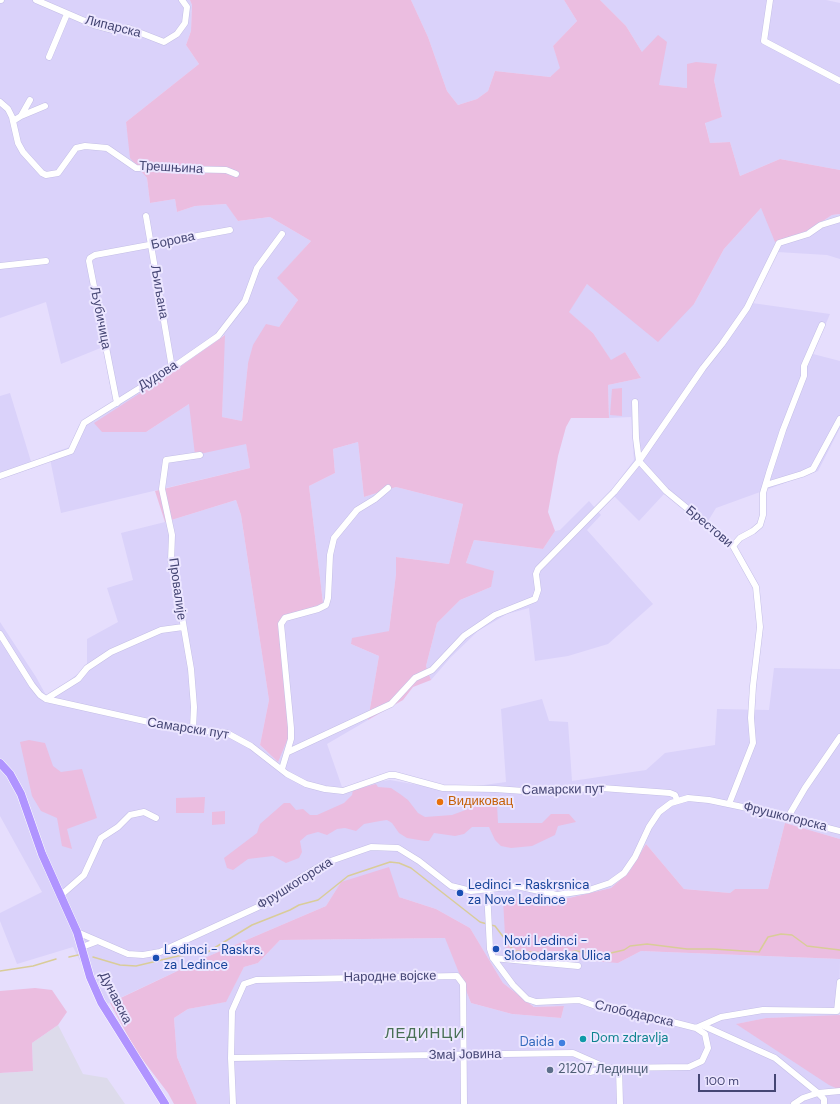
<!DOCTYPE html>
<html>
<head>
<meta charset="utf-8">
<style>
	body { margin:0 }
	#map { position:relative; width:840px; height:1104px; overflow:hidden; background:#e6defd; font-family:"DM Sans",sans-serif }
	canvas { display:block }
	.scale { position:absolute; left:698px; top:1074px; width:78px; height:18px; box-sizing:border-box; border:2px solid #454674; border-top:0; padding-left:5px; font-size:12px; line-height:14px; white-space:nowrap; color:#454674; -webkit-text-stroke:3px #ece6ff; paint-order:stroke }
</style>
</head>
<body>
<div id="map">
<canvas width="840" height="1104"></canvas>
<div class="scale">100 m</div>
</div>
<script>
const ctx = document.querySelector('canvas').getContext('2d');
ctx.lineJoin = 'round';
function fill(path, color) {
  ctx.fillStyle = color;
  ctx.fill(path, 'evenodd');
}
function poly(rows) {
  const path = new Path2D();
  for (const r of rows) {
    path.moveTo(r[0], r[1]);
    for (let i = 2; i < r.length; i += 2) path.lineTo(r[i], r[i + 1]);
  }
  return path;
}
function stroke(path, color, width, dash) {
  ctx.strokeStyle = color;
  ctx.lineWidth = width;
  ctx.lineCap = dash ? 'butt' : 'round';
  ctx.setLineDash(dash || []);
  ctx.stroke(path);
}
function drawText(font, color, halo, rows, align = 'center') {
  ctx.font = font + ' "DM Sans",sans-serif';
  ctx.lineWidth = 4;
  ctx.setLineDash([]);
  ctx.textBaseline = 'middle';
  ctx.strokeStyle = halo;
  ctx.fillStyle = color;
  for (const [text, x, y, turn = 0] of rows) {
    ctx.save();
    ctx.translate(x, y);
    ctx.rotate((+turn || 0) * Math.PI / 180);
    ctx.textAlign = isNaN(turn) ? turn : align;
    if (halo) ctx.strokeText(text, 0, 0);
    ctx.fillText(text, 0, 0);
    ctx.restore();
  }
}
fill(poly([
	[0,0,190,0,192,5,191,31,186,45,199,64,126,122,131,158,147,178,150,203,175,199,177,212,195,206,227,204,238,221,270,217,311,241,278,278,298,300,279,327,248,363,242,421,222,417,224,335,168,375,146,432,189,404,246,443,250,468,61,513,49,454,70,447,79,425,113,401,103,347,61,364,46,302,0,318],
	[411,0,564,0,577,21,553,46,561,68,550,77,495,71,488,91,477,99,458,105,447,91,428,37],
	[600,0,826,0,840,3,840,170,780,159,740,176,730,142,710,143,705,122,722,117,714,80,687,88,658,85,642,52,626,26],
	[761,208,808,231,832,215,840,214,840,259,827,255,777,252,752,303,830,314,813,354,840,361,840,428,818,471,716,508,705,526,664,494,639,521,610,492,634,460,631,417,609,418,608,385,641,378,625,352,611,361,593,333,568,312,587,284,694,304,724,249],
	[10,393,33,468,0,479,0,396],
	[358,442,364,497,396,487,463,504,449,564,396,557,396,574,389,631,351,644,379,656,368,720,327,744,342,787,390,780,447,790,506,782,501,709,542,699,549,721,568,722,572,781,646,770,665,753,715,745,717,709,769,710,774,668,840,669,840,839,785,823,768,889,735,889,730,893,684,889,646,844,629,872,611,888,569,898,503,898,618,963,641,951,840,959,839,1016,766,1018,737,1024,840,1090,840,1104,197,1104,177,1057,174,1018,188,1009,225,1002,244,967,258,963,280,940,446,938,471,1003,512,1014,561,1018,564,1006,534,1007,503,983,470,928,436,909,399,897,341,882,326,906,209,956,103,1006,73,947,17,964,0,921,0,913,42,892,0,816,0,622,36,677,47,697,87,667,87,639,118,622,107,588,133,580,121,533,165,522,236,500,241,515,269,700,260,745,278,762,280,640,284,620,323,603,309,486,335,473,333,449],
	[589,501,601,515,587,530,653,604,608,644,568,656,535,661,529,608,507,614,478,631,451,657,431,680,426,666,437,623,460,600,491,587,466,563,474,540,543,549,555,531,560,530]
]), '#dad2fa');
fill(poly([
	[58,1025,83,1074,107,1078,125,1104,0,1104,0,1073,33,1071,32,1043]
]), '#dddbeb');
fill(poly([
	[190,0,411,0,428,37,447,91,458,105,477,99,488,91,495,71,550,77,560,68,553,46,577,21,564,0,600,0,626,26,642,52,658,35,667,42,659,85,687,88,687,64,696,62,717,64,714,80,722,117,705,123,710,143,730,142,740,176,780,159,840,170,840,214,832,215,808,231,775,242,761,208,724,249,694,304,658,342,587,284,569,312,593,333,611,360,625,352,641,378,608,385,609,418,571,418,566,427,558,456,548,512,555,531,543,549,474,540,466,563,494,571,491,587,460,600,437,623,426,666,431,680,413,687,403,700,368,720,379,656,351,644,352,638,389,631,396,574,396,557,449,564,463,504,396,487,364,497,358,442,333,449,335,473,309,486,323,603,284,620,280,640,289,736,278,762,260,745,269,700,241,515,236,500,165,522,155,491,250,468,246,444,195,455,189,404,146,432,102,432,94,423,168,375,225,335,222,417,242,421,248,363,253,345,266,324,279,327,298,300,277,278,311,241,270,217,238,221,226,204,195,206,177,212,175,199,150,203,147,178,130,158,126,122,199,64,186,45,191,31,192,5],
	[622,388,622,416,610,415,612,389],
	[29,740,45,743,53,766,61,772,82,769,97,818,67,829,72,849,62,846,57,818,41,811,32,796,20,742],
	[376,784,378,787,391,788,400,794,408,800,418,813,425,817,452,815,471,808,481,799,492,798,497,804,498,823,542,823,551,814,569,814,576,822,558,826,555,835,532,846,511,848,501,846,495,840,489,827,472,827,464,834,455,836,434,833,429,841,425,841,407,838,399,833,392,823,387,820,380,821,364,824,356,831,345,828,337,829,327,835,318,832,307,835,300,841,302,852,299,858,286,863,273,856,248,859,233,870,227,868,224,858,257,833,260,824,284,803,290,803,296,810,303,809,310,815,317,815,344,803,352,795,353,790],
	[205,797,204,813,176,813,176,798],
	[225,811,225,824,212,825,212,812],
	[785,823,840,839,840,959,641,951,618,963,506,954,503,899,569,898,611,888,629,872,646,844,684,889,730,893,735,889,768,889],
	[389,867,399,897,436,909,470,928,503,983,534,1007,564,1006,561,1018,512,1014,471,1003,445,938,280,940,258,963,244,967,226,1002,188,1009,174,1018,177,1057,197,1104,174,1104,168,1093,136,1051,110,1003,209,956,326,906,341,882],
	[35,988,52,990,67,1012,58,1025,32,1043,33,1071,0,1073,0,991],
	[840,1015,840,1090,829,1085,736,1024,766,1018]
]), '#ebbde0');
stroke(poly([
	[491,925,495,926,514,951,545,953,549,956,576,951,602,955,624,950,630,946,647,944,687,949,713,949,759,952,768,937,781,934,792,935,807,946,840,950],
	[69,957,78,955],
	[93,957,120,965,136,966,178,956,206,953,252,925,290,910,299,905,318,900,348,876,390,862,399,863,411,868,480,922,487,924],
	[0,971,33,966,56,959]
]), '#d9cc98', 1.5);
const minor = poly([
	[0,0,1,0],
	[36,0,94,25,113,30,128,28,164,42,177,34,185,23,187,7,182,0],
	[770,0,764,41,840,81],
	[49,57,67,14],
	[0,102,8,109,12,117,18,143,23,152,42,173,46,175,58,173,76,148,85,146,107,148,136,168,226,170,236,174],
	[21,116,45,106],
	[13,121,21,116,30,100],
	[146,216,172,368],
	[0,266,46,261],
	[635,402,636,438,639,461,666,491,733,546,756,587,760,627,753,686,751,718,753,743,729,804],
	[117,403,89,261,90,258,95,255,230,230],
	[0,476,71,451,84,423,172,368,218,336,245,301,257,268,282,234],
	[766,485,802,474,813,469,840,419],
	[733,546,740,538,753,531,760,525,763,515,763,493,769,473,783,430,804,376,804,366,822,325],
	[0,634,32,685,40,695,46,699,180,729,227,733,251,746,287,774,306,784,325,789,343,791,389,775,395,775,443,788,495,789,524,791,602,788,670,793,675,795,677,800],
	[46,699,78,679,87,668,111,652,161,630,183,627],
	[193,729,194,707,191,669,176,582,171,561,172,535,162,489,166,460,200,455],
	[288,752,391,704,415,678,432,670,464,636,495,615,535,599,538,590,536,574,538,569,614,492,639,461,703,368,722,344,747,308,779,243,808,234,821,225,840,219],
	[282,769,291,739,291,728,281,624,285,618,318,609,326,605,328,598,330,555,334,538,357,510,375,499,388,488],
	[788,817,805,788,840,737],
	[487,890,490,949,493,958,513,985,527,999,536,1002,579,1000,604,1009,641,1014,696,1028,721,1017,763,1010,837,1011,840,982],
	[60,896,84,875,101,838,118,827,130,815,144,812,156,818],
	[77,932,128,954,143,955,160,952,271,901,300,878,325,863,371,847,398,848,419,861,451,886,471,891,517,886,557,895,589,890,610,883,624,873,635,857,649,827,659,812,671,803,688,798,709,800,757,810,840,831],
	[82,947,98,941],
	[493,958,578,966],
	[704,1026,775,1058,818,1093],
	[231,1058,573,1053,607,1068,689,1067,702,1061,708,1048,705,1034,696,1028],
	[588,1060,588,1069,590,1072,607,1068],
	[619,1068,620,1104],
	[233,1104,231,1058,232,1011,244,984,256,980,457,976,463,984,464,1104],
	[794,1104,803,1098,818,1093],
	[824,1104,824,1099,818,1093,840,1091]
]);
const major = poly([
	[0,763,10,774,21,794,42,854,77,932,90,977,101,1002,165,1104]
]);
stroke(minor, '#c4bfe6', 7);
stroke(major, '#fff', 9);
stroke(minor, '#fff', 6);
stroke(major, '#b094ff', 8);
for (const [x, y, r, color] of [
	[440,802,4,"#e8710a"],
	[460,893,4,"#1a4fb4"],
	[496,949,4,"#1a4fb4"],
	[156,958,4,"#1a4fb4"],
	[583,1039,4,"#0f9aa8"],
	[562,1043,4,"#3f7fe0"],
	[550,1070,4,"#5c6f8a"]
]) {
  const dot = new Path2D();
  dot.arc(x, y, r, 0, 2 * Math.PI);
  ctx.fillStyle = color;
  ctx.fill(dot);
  stroke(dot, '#ece6ff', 1.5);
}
drawText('13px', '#454674', '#ece6ff', [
	["Липарска",113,27,14],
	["Трешњина",171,168,3],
	["Борова",173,241,-12],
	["Љиљана",159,292,80],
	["Љубичица",100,318,79],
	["Дудова",158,376,-32],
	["Брестови",709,527,40],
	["Провалије",177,589,82],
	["Самарски пут",188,729,9],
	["Самарски пут",563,790,-1],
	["Фрушкогорска",785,817,14],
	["Фрушкогорска",295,884,-32],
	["Народне војске",390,977,-1],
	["Дунавска",115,998,63],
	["Слободарска",634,1014,13],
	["Змај Јовина",465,1055,-1]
]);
drawText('13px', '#c56008', '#ece6ff', [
	["Видиковац",448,802]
], 'left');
drawText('13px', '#164399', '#ece6ff', [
	["Ledinci - Raskrsnica",468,886],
	["za Nove Ledince",468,901],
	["Novi Ledinci -",504,942],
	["Slobodarska Ulica",504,957],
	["Ledinci - Raskrs.",164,951],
	["za Ledince",164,966]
], 'left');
drawText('13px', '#0d838f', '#ece6ff', [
	["Dom zdravlja",591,1039]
], 'left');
drawText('13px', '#366cbe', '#ece6ff', [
	["Daida",554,1043]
], 'right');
drawText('13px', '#4e5e75', '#ece6ff', [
	["21207 Лединци",558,1070]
], 'left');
ctx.letterSpacing = '1px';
drawText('15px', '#487054', '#ece6ff', [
	["ЛЕДИНЦИ",425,1034]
]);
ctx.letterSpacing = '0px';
</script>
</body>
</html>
